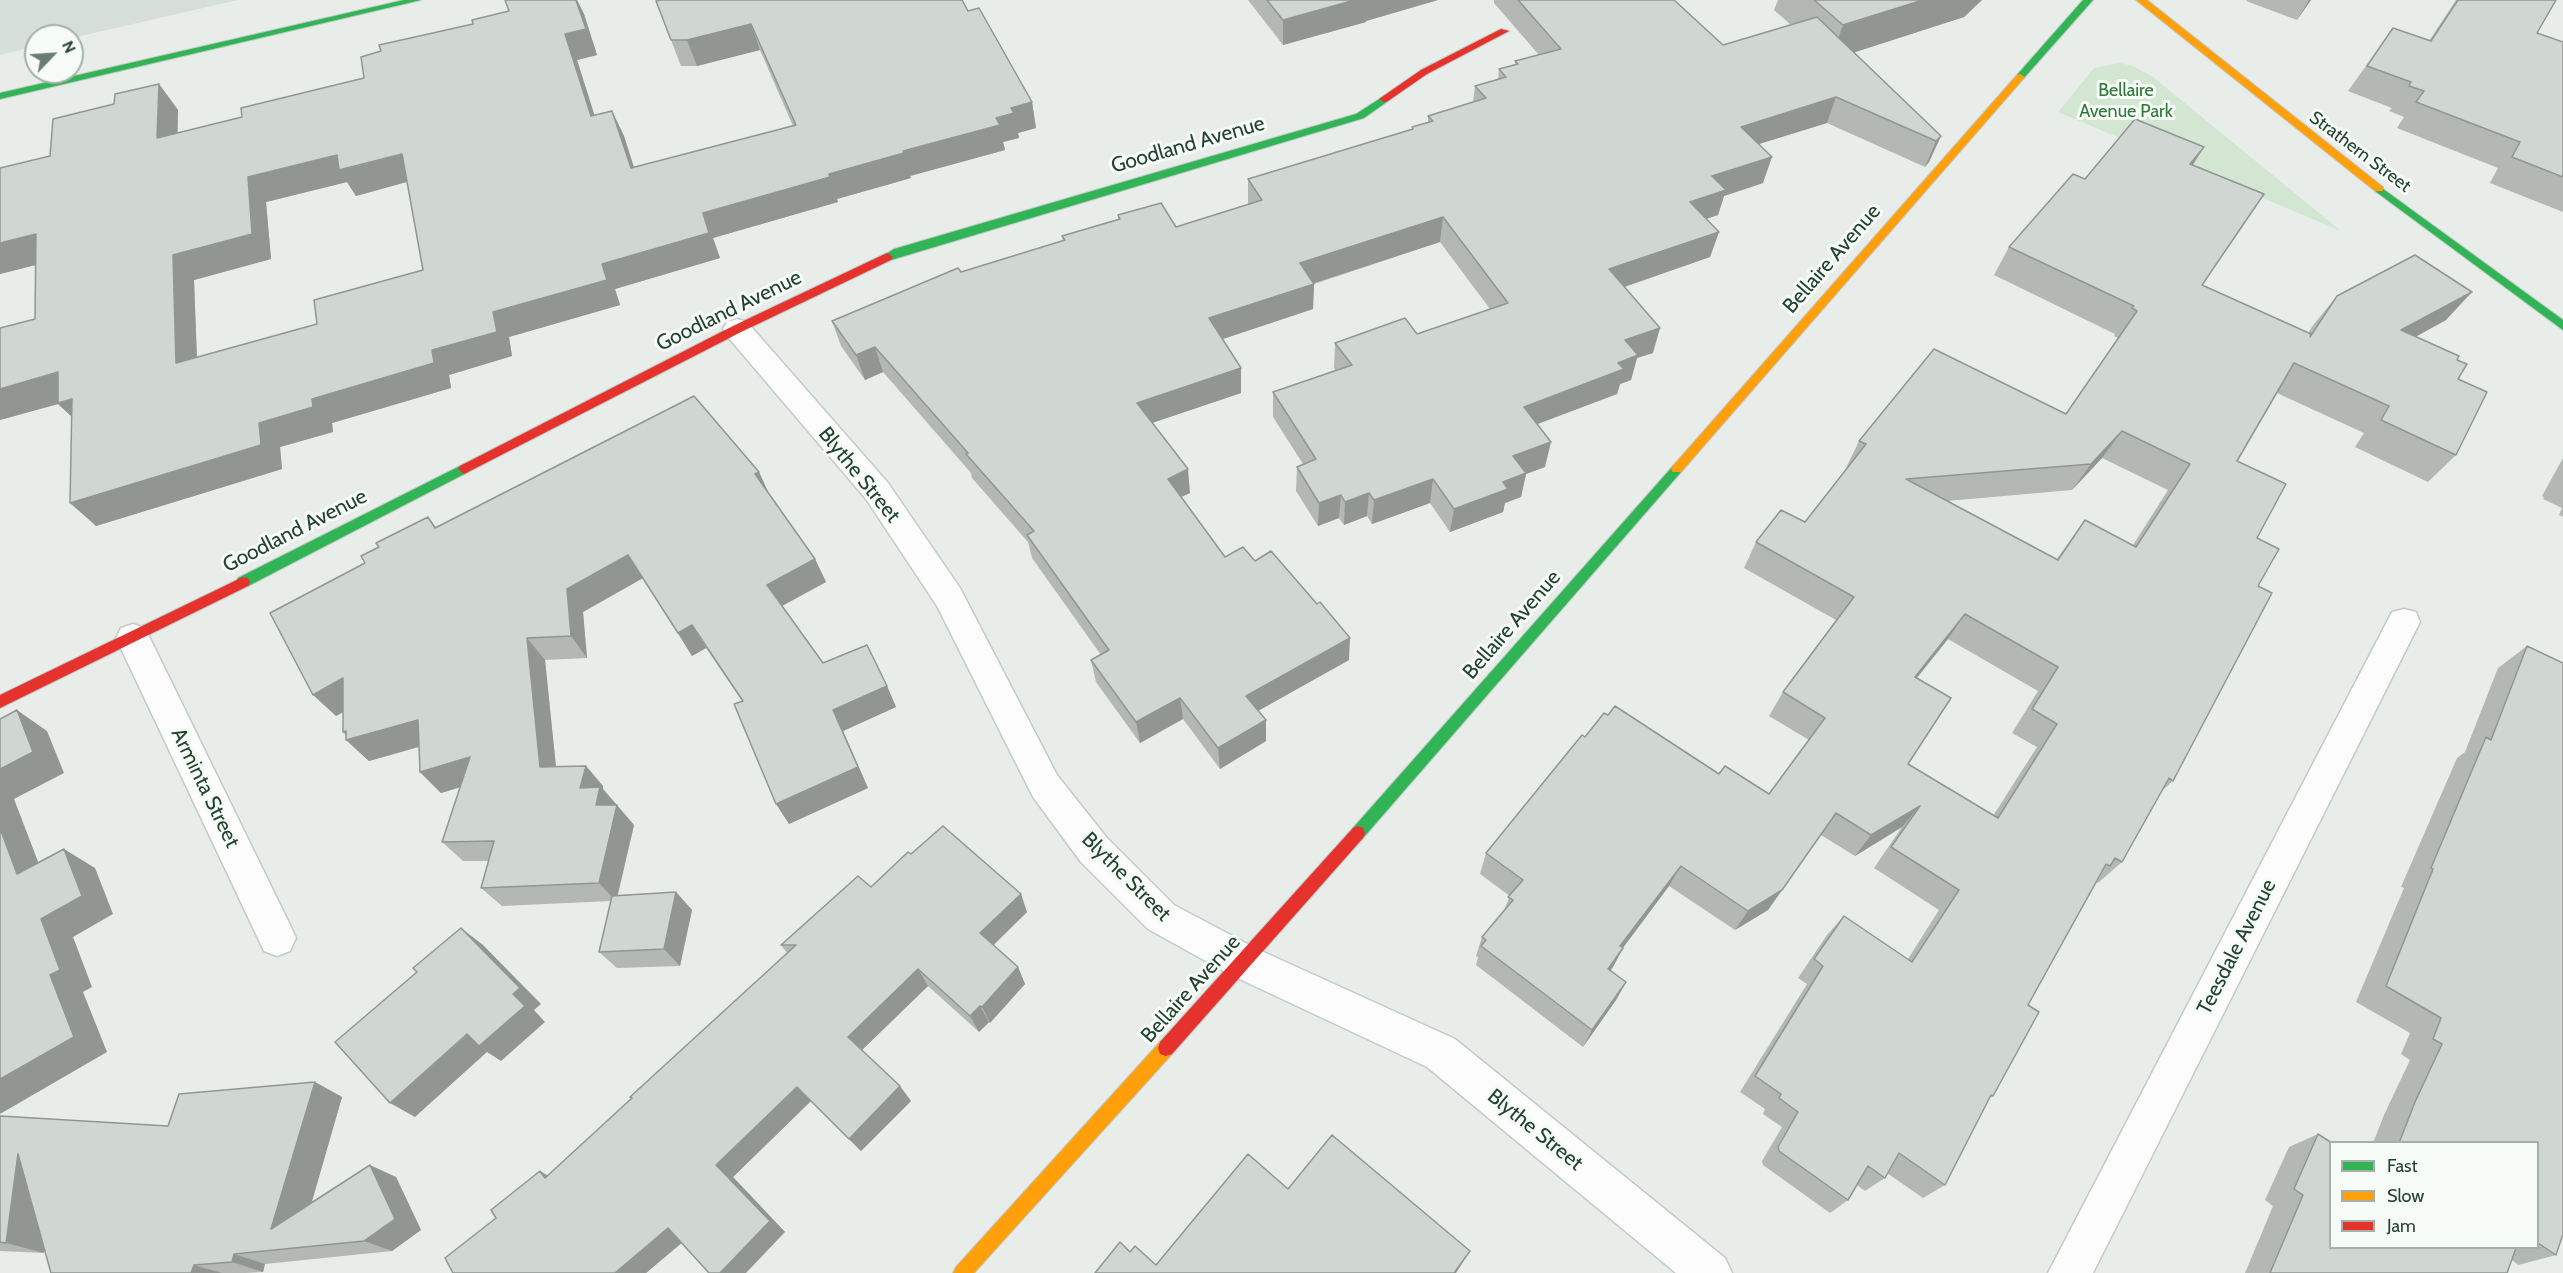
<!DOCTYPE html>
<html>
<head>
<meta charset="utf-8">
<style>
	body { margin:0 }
	#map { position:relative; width:2563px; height:1273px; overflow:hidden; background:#e8ede9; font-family:Cabin,sans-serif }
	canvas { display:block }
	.legend { position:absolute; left:2329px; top:1141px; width:210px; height:108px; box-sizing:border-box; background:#f7fbf8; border:2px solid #a3b1a8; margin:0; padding:8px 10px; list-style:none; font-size:18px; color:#244231 }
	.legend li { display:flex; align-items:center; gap:12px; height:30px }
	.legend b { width:30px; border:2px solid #a3b1a8 }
	.north { position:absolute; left:24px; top:24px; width:60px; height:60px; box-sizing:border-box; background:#f7fbf8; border:2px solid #a3b1a8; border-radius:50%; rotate:65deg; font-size:16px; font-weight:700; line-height:24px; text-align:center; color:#244231 }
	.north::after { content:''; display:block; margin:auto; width:21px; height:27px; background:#697e71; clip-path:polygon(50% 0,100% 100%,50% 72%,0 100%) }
</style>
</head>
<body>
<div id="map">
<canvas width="2563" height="1273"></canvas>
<ul class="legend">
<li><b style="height:8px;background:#30b455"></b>Fast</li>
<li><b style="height:8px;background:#ff9f0a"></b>Slow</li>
<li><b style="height:8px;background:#e5322d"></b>Jam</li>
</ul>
<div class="north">N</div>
</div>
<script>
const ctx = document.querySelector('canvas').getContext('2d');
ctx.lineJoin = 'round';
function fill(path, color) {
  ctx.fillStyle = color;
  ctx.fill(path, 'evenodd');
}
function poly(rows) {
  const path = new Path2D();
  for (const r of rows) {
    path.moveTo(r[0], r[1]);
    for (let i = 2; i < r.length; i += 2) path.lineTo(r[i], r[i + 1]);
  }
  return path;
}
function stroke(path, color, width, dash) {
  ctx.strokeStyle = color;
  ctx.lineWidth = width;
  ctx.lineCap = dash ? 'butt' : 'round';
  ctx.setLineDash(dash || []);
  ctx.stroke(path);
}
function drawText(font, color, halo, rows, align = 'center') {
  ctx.font = font + ' Cabin,sans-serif';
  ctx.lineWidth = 6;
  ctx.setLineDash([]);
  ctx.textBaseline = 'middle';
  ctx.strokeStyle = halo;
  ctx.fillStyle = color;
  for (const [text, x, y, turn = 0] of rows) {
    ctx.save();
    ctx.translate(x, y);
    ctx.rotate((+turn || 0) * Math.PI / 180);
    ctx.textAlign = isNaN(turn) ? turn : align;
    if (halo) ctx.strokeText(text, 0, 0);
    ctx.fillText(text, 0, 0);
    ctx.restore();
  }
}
fill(poly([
	[0,0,238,0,72,38,72,36,36,36,36,46,0,55]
]), '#d6ded8');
fill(poly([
	[2120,63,2133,66,2153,77,2341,231,2058,112,2094,68]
]), '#d2e6d2');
const street = poly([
	[737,319,747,322,888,483,960,588,1057,775,1107,838,1174,905,1257,949,1455,1039,1725,1258,1732,1273,1676,1273,1427,1067,1231,975,1148,929,1081,862,1033,797,937,606,866,499,727,336,723,329,727,322,737,319],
	[2404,609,2416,612,2420,622,2093,1273,2048,1273,2392,612,2404,609],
	[133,624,145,628,290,925,296,938,290,951,277,956,264,951,116,638,121,628,133,624]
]);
const fast = poly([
	[404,0,421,0,0,99,0,93,404,0],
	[2083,0,2093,0,2023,79,2017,79,2017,75,2083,0],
	[1384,96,1389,99,1388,101,1364,118,891,260,883,260,881,257,894,249,1356,114,1384,96],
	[2379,186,2563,320,2563,330,2375,191,2375,187,2379,186],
	[464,464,468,466,470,469,468,472,248,586,238,586,236,582,238,578,464,464],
	[1677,464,1683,469,1681,472,1363,838,1358,840,1353,838,1351,833,1353,828,1673,466,1677,464]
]);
const slow = poly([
	[2136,0,2147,0,2383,187,2383,191,2375,191,2136,0],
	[2020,74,2025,77,2023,79,1681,472,1673,472,1671,469,1673,466,2017,75,2020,74],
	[1166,1040,1172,1042,1174,1048,1172,1054,974,1273,953,1273,956,1267,1160,1042,1166,1040]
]);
const jam = poly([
	[1501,29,1509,31,1427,74,1388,101,1384,102,1379,99,1421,70,1501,29],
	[887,253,893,257,891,260,741,332,468,472,464,474,458,469,460,466,733,326,887,253],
	[243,577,248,578,250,582,248,586,0,708,0,695,243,577],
	[1358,826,1363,828,1365,833,1363,838,1172,1054,1166,1056,1160,1054,1158,1048,1160,1042,1353,828,1358,826]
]);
stroke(street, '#c5cac6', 3);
stroke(fast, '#c1c9c5', 2);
stroke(slow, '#c1c9c5', 2);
stroke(jam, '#c1c9c5', 2);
fill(street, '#fcfcfc');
fill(fast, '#30b455');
fill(slow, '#ff9f0a');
fill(jam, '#e5322d');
fill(poly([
	[576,0,577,0,584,14,597,55,577,60,594,115,612,111,624,136,634,167,793,126,760,50,697,66,681,66,656,1,968,11,1032,102,1036,128,1018,133,1019,138,1003,142,1005,150,910,176,911,178,837,199,838,202,713,238,720,258,615,289,620,305,509,337,512,356,449,375,451,388,332,423,333,432,280,447,282,469,96,526,72,417,58,404,0,420,0,328,35,319,36,265,0,274,0,168,50,156,114,104,159,84,178,110,177,133,242,117,364,78],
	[347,182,356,196,407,182,423,270,317,324,197,358,194,280,271,259,266,202],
	[1248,0,1438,0,1366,21,1366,22,1283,45],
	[1494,0,1674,0,1723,45,1791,25,1774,10,1778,0,1982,0,1964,17,1854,52,1941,136,1929,162,1925,167,1827,123,1759,144,1763,183,1724,196,1718,215,1706,219,1719,232,1710,257,1625,287,1653,353,1637,358,1631,380,1620,384,1617,394,1537,424,1545,467,1526,474,1521,497,1505,503,1503,512,1450,532,1430,503,1372,524,1367,516,1344,525,1339,518,1318,526,1296,491,1297,467,1303,464,1273,417,1273,392,1336,371,1334,368,1335,343,1417,334,1490,309,1440,242,1314,284,1313,309,1222,339,1241,368,1241,393,1152,423,1190,493,1181,497,1225,557,1255,561,1349,660,1258,711,1266,741,1220,769,1183,719,1140,743,1096,682,1091,660,1101,655,1032,558,1028,542,972,478,971,473,883,372,865,380,841,346,832,321,961,272,1063,241,1062,236,1118,219,1118,215,1176,227,1248,205,1248,179,1412,129,1412,127,1428,122,1428,116,1473,102,1475,86,1498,80,1499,69,1515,65,1515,61,1539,55,1494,3],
	[2247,0,2311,0,2297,20,2246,1],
	[2456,0,2556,0,2537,33,2563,42,2563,212,2490,183,2498,168,2397,128,2404,117,2389,111,2392,108,2348,91,2393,28,2429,41],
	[2193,165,2202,285,2308,333,2314,324,2337,296,2446,320,2415,337,2457,360,2458,379,2456,455,2428,482,2355,447,2364,433,2277,393,2237,461,2257,538,2258,586,2173,781,2163,790,2122,862,2098,883,2097,882,2028,1005,1993,1096,1989,1098,1945,1185,1923,1198,1887,1173,1885,1178,1865,1191,1857,1185,1848,1200,1830,1213,1763,1165,1762,1161,1782,1127,1763,1114,1765,1109,1740,1092,1807,984,1798,978,1827,935,1844,916,1908,959,1939,910,1874,868,1902,827,1855,856,1821,835,1768,910,1735,930,1669,886,1623,948,1611,970,1626,982,1616,1000,1583,1047,1476,965,1478,957,1476,956,1482,937,1504,910,1510,896,1480,874,1486,853,1585,737,1719,774,1769,794,1809,740,1769,716,1783,692,1836,620,1744,568,1756,542,1805,522,1847,469,1846,468,1859,441,2066,414,2118,338,2114,336,2115,334,1994,275,2009,247,2085,179],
	[2102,458,2168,490,2133,545,2085,520,2056,560,1947,501,2072,490],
	[1948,639,2038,691,2012,733,2037,747,1993,816,1908,764,1917,678],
	[2563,458,2563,517,2559,515,2562,508,2543,499,2544,497,2542,496],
	[759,472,768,492,815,559,826,582,782,606,823,663,887,686,896,707,843,731,868,788,789,824,742,701,706,648,692,656,643,578,583,612,587,658,545,660,556,767,586,766,603,786,603,789,634,825,618,895,676,892,692,910,680,966,617,968,599,952,611,901,502,906,481,888,489,861,463,861,442,842,461,787,441,793,420,772,419,747,369,761,346,740,346,735,343,732,343,712,336,716,365,563,379,547,428,517,436,527],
	[2527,646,2556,1255,2518,1265,2512,1260,2507,1273,2245,1273,2273,1206,2265,1200,2289,1147,2318,1134,2331,1248,2538,1248,2538,1143,2373,1143,2384,1115,2410,1060,2401,1054,2410,1033,2356,1002,2404,888,2401,887,2457,758,2465,752,2498,668],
	[871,887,1027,912,994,945,1018,967,1025,984,990,1023,989,1022,979,1032,928,986,862,1050,911,1101,861,1151,811,1101,733,1177,785,1232,682,1243,646,1273,453,1273,496,1218,548,1176,632,1098,787,953,781,945],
	[315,1082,342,1097,311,1203,396,1177,421,1230,392,1251,265,1264,263,1272,246,1273,51,1273,44,1248,44,1253,0,1251,0,1116,168,1126]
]), '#b3b8b5');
fill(poly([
	[576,0,577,0,584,14,597,55,577,60,603,142,591,116,565,34],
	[1355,0,1438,0,1366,21,1366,22,1283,45,1283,20],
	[1923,0,1982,0,1964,17,1831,60,1843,25],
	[2309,0,2311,0,2297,20],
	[751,24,760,50,697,66,687,40],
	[159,84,178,110,177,164,157,138],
	[1836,97,1827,123,1733,152,1741,127],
	[1032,102,1036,128,1018,133,1019,138,1003,142,1005,150,910,176,911,178,837,199,838,202,713,238,720,258,615,289,620,305,509,337,512,356,449,375,451,388,332,423,333,432,280,447,282,469,96,526,70,503,259,423,312,399,432,350,493,312,602,264,703,213,903,151,996,118,1011,108],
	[612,111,624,136,642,194,631,168],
	[1941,136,1929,162,1925,167,1936,141],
	[2204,147,2186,176,2190,164],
	[402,154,417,179,356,196,347,182,266,202,271,259,194,280,198,388,176,363,173,255,248,177,337,155],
	[1772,157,1763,183,1724,196,1718,215,1682,227,1690,202,1712,176],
	[1443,217,1440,242,1299,288,1300,263],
	[1719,232,1710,257,1603,294,1609,269],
	[36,234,59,259,0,274,0,243],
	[1314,284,1313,309,1211,343,1209,318],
	[2472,292,2446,320,2377,358,2401,330],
	[1660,328,1653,353,1637,358,1631,380,1620,384,1617,394,1519,431,1524,407,1625,340],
	[875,347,883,372,865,380,856,355],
	[1241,368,1241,393,1140,427,1137,403],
	[58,372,83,397,83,427,58,404,0,420,0,389],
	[2122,431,2102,458,2072,490,2091,464],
	[1551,442,1545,467,1526,474,1521,497,1505,503,1503,512,1450,532,1454,509,1503,482,1513,456],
	[1188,469,1190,493,1170,502,1168,479],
	[759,472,770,496,755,474],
	[1433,479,1430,503,1372,524,1374,500],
	[1369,493,1367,516,1344,525,1345,502],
	[1341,495,1339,518,1318,526,1319,503],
	[628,555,643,578,583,612,587,658,571,636,567,589],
	[815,559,826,582,778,608,767,585],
	[1965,614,1948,639,1898,701,1915,677],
	[692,625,706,648,692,656,678,633],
	[527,638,545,660,558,787,540,767],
	[1350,638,1349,660,1247,717,1246,696],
	[343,678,365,700,336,716,313,695],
	[887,686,896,707,843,731,868,788,789,824,776,804,833,710],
	[1180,698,1183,719,1140,743,1136,722],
	[17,710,47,731,64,773,14,799,50,893,17,874,0,828,0,769],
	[418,720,439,741,369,761,346,740,351,739,343,732],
	[1266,720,1266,741,1220,769,1218,748],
	[470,757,490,778,441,793,420,772],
	[586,766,603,786,603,789,634,825,616,901,599,883,580,788],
	[1920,806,1902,827,1855,856,1871,835],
	[64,849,95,868,113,914,73,937,92,987,83,992,107,1052,0,1114,0,1079,50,975,41,919],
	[1681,866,1669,886,1610,965,1620,946],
	[1782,890,1768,910,1735,930,1748,911],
	[676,892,692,910,680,966,664,949],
	[1021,894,1027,912,988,950,980,933],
	[461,928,483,945,541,1004,534,1010,545,1022,501,1061,487,1052,415,1117,390,1103,513,994],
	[1623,948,1613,967,1598,987,1608,969],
	[1018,967,1025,984,990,1023,982,1007],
	[918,969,928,986,860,1052,848,1037],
	[1626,982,1616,1000,1583,1047,1592,1030],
	[980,1006,989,1022,979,1032,970,1016],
	[315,1082,342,1097,301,1240,271,1229],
	[900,1086,911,1101,861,1151,849,1139],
	[797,1087,811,1101,733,1177,785,1232,746,1273,720,1273,716,1165],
	[18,1154,54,1166,44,1253,6,1243],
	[370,1165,396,1177,421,1230,392,1251,364,1241],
	[540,1171,562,1184,545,1178],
	[668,1228,686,1239,646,1273,615,1273],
	[1470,1251,1456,1273,1454,1273],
	[234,1254,265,1264,263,1272,232,1262],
	[194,1265,222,1273,191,1273]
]), '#929693');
const building = poly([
	[505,0,576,0,586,29,565,34,591,116,612,111,631,168,796,125,751,24,687,40,671,40,656,1,661,0,962,0,968,11,979,8,1032,102,1011,108,1014,113,996,118,1000,125,903,151,904,153,829,174,830,177,703,213,709,233,602,264,607,280,493,312,497,332,432,350,434,363,312,399,313,407,259,423,261,445,70,503,72,399,58,403,58,372,0,389,0,328,35,319,36,234,0,243,0,168,50,156,53,119,114,104,115,94,159,84,157,138,242,117,241,108,364,78,361,57,381,51,379,45,473,24,472,20,509,11,505,0],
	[402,154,423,270,314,300,317,324,176,363,173,255,252,234,248,177,337,155,339,170,402,154],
	[1267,0,1355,0,1283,20,1267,0],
	[1518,0,1674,0,1723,45,1817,17,1941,136,1936,141,1836,97,1741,127,1772,157,1712,176,1726,190,1690,202,1719,232,1609,269,1660,328,1625,340,1638,355,1618,363,1624,369,1524,407,1551,442,1513,456,1526,473,1503,482,1508,489,1454,509,1433,479,1374,500,1369,493,1345,502,1341,495,1319,503,1297,467,1316,459,1273,392,1352,365,1335,343,1405,318,1417,334,1508,303,1443,217,1300,263,1314,284,1209,318,1241,368,1137,403,1188,469,1168,479,1225,557,1243,547,1255,561,1271,551,1317,604,1320,602,1350,638,1246,696,1266,720,1218,748,1180,698,1136,722,1091,660,1109,650,1027,535,1034,531,966,454,968,453,875,347,856,355,832,321,958,268,961,272,1065,240,1062,236,1120,219,1118,215,1161,203,1176,227,1262,200,1248,179,1413,129,1412,127,1433,121,1428,116,1486,98,1475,86,1506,77,1499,69,1518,64,1515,61,1561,49,1518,0],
	[1814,0,1923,0,1843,25,1814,0],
	[2458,0,2556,0,2537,33,2563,42,2563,177,2512,157,2520,142,2416,102,2424,91,2409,86,2411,82,2367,66,2393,28,2431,41,2458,0],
	[2135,119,2204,147,2190,164,2264,194,2202,285,2311,334,2310,337,2337,296,2415,255,2472,292,2401,330,2459,356,2457,360,2467,364,2458,379,2487,392,2456,455,2381,420,2389,406,2294,363,2237,461,2286,484,2257,538,2279,549,2258,586,2272,593,2173,781,2169,778,2122,862,2115,858,2110,866,2106,864,2028,1005,2039,1012,1993,1096,1991,1095,1945,1185,1899,1153,1885,1178,1868,1166,1848,1200,1779,1151,1778,1147,1798,1112,1779,1098,1781,1094,1755,1076,1823,966,1814,959,1844,916,1912,962,1959,890,1891,847,1920,806,1871,835,1836,813,1782,890,1748,911,1681,866,1620,946,1623,948,1608,969,1626,982,1592,1030,1481,946,1486,940,1482,937,1513,900,1508,897,1523,880,1486,853,1582,735,1585,737,1604,713,1608,715,1615,706,1719,774,1725,766,1769,794,1825,718,1783,692,1854,597,1756,542,1781,510,1805,522,1866,444,1859,441,1934,349,2066,414,2137,311,2132,308,2134,306,2009,247,2073,174,2085,179,2135,119],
	[2122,431,2190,464,2136,547,2085,520,2058,560,1906,479,2091,464,2122,431],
	[1965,614,2058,667,2032,709,2057,724,1998,818,1908,764,1951,698,1915,677,1965,614],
	[694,396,759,472,755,474,815,559,767,585,823,663,867,645,887,686,833,710,858,767,776,804,734,704,743,701,692,625,678,633,628,555,567,589,571,636,527,638,540,767,586,766,580,788,600,787,596,805,617,805,599,883,481,888,494,841,442,842,470,757,420,772,418,720,346,740,346,731,343,732,343,678,313,695,270,613,365,563,361,556,379,547,376,543,428,517,435,528,694,396],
	[2527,646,2563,663,2563,1234,2556,1255,2538,1243,2538,1143,2399,1143,2415,1102,2442,1044,2433,1039,2441,1018,2386,986,2433,869,2431,868,2486,737,2491,740,2527,646],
	[17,710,33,752,0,769,0,719,17,710],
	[943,826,1021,894,980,933,1018,967,982,1007,980,1006,970,1016,918,969,848,1037,900,1086,849,1139,797,1087,716,1165,770,1221,720,1273,709,1273,668,1228,615,1273,453,1273,445,1258,496,1218,491,1210,540,1171,545,1178,632,1098,630,1097,796,945,781,945,858,876,871,887,908,852,911,854,943,826],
	[0,828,17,874,64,849,82,896,41,919,60,970,50,975,74,1037,0,1079,0,828],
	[676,892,664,949,599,952,612,896,676,892],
	[461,928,520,988,513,994,525,1006,479,1046,467,1034,390,1103,335,1042,417,972,413,968,461,928],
	[315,1082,271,1229,370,1165,395,1219,364,1241,234,1254,232,1262,194,1265,191,1273,51,1273,18,1154,6,1243,0,1242,0,1116,168,1126,179,1094,315,1082],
	[2318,1134,2332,1143,2331,1143,2331,1248,2516,1248,2507,1273,2270,1273,2303,1195,2294,1189,2318,1134],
	[1332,1135,1470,1251,1454,1273,1095,1273,1120,1242,1130,1252,1135,1246,1156,1265,1248,1154,1288,1189,1332,1135]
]);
fill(building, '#d0d6d2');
stroke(building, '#929693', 1.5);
drawText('18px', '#2e7936', '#f7fbf8', [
	["Bellaire",2126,91],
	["Avenue Park",2126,112]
]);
drawText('18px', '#244231', '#f7fbf8', [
	["Strathern Street",2360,152,37]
]);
drawText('21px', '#244231', '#f7fbf8', [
	["Goodland Avenue",1188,145,-16],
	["Bellaire Avenue",1832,259,-49],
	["Goodland Avenue",729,311,-26],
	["Blythe Street",859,475,51],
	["Goodland Avenue",295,531,-27],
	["Bellaire Avenue",1512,625,-49],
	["Arminta Street",205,788,64],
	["Blythe Street",1126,877,45],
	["Teesdale Avenue",2237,947,-63],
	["Bellaire Avenue",1191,989,-48],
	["Blythe Street",1535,1130,39]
]);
</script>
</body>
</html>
